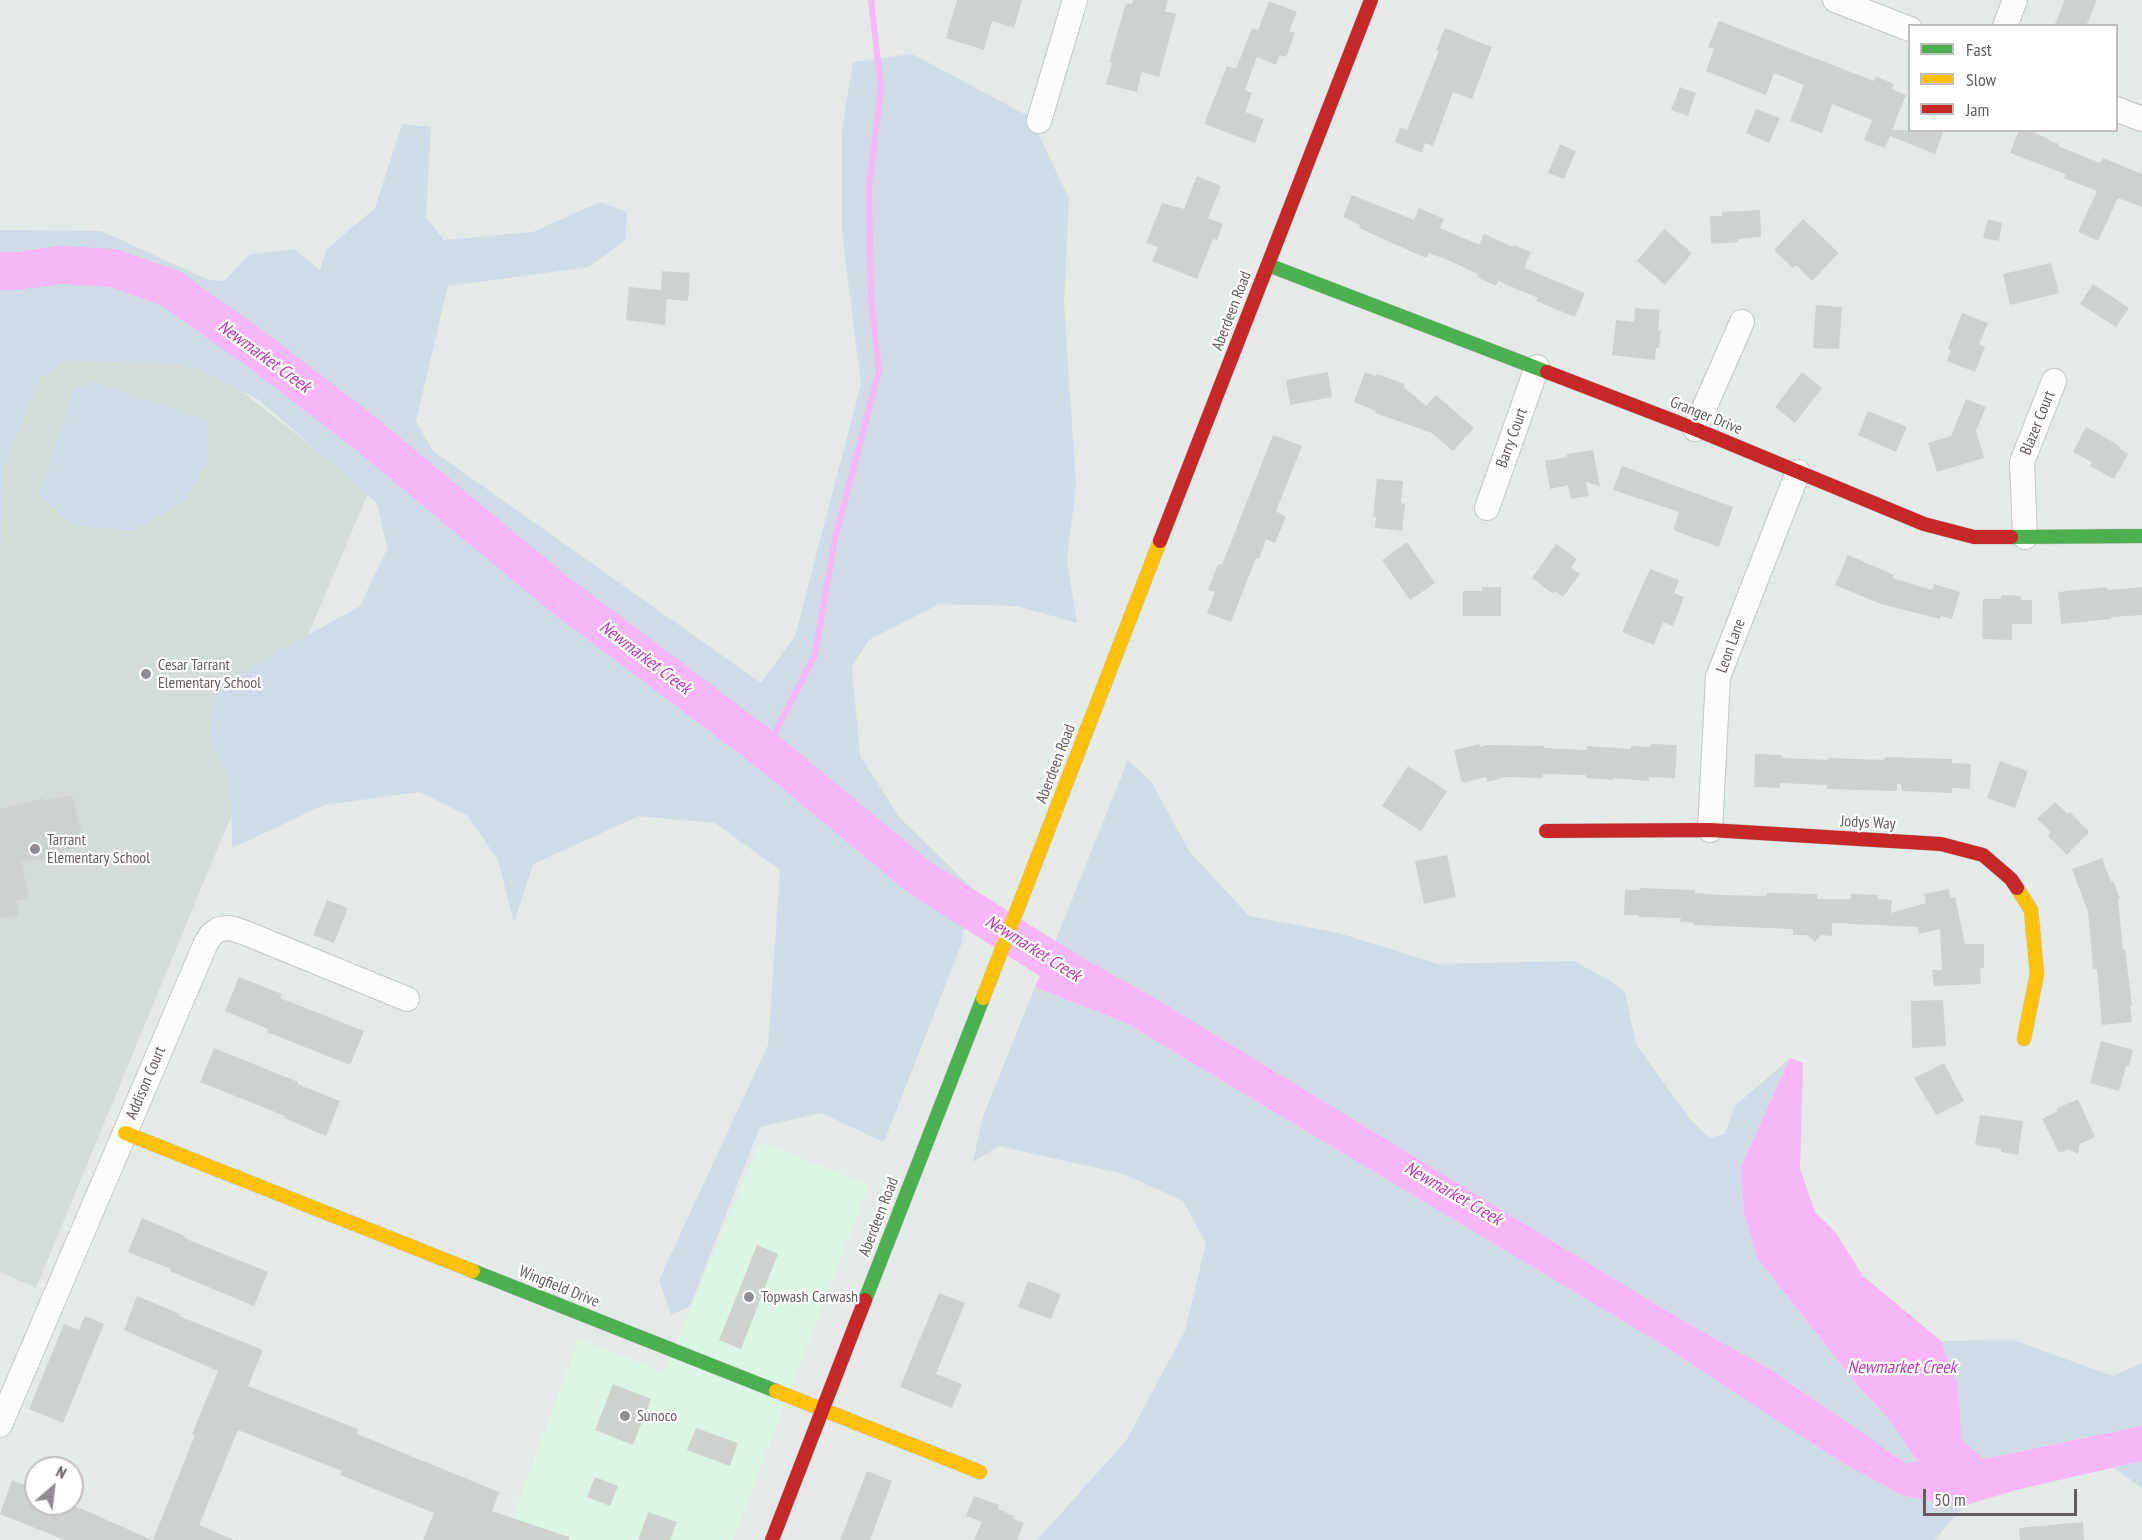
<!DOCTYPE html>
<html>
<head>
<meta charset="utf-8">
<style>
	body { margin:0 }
	#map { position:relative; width:2142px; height:1540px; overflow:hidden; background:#e4eae7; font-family:"PT Sans Narrow",sans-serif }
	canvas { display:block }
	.legend { position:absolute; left:1908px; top:24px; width:210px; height:108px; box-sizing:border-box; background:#fff; border:2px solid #c1bdc0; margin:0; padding:8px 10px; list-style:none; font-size:18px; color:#635a62 }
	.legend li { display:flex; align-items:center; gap:12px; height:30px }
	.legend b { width:30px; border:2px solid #c1bdc0 }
	.north { position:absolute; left:24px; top:1456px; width:60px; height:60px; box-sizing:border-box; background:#fff; border:2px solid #c1bdc0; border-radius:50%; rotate:28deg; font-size:16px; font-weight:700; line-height:24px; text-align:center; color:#635a62 }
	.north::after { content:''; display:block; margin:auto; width:21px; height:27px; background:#908c91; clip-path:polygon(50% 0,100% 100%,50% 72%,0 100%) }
	.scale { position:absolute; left:1923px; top:1489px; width:154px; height:27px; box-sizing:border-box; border:3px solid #635a62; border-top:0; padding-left:8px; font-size:18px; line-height:21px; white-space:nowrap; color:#635a62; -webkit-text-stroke:4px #fff; paint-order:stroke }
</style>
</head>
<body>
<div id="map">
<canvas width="2142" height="1540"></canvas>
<ul class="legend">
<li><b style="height:8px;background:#4caf50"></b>Fast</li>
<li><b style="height:8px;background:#ffc107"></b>Slow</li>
<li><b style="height:8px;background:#c62828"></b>Jam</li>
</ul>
<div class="north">N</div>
<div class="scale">50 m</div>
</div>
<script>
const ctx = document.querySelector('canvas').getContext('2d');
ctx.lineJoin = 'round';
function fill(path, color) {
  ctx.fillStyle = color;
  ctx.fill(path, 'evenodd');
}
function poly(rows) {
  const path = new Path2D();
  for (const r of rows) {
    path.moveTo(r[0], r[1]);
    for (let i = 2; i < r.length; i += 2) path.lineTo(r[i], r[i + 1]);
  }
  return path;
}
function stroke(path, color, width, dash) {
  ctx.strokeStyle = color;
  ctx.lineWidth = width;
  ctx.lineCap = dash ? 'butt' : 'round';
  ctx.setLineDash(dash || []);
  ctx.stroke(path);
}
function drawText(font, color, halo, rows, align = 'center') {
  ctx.font = font + ' "PT Sans Narrow",sans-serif';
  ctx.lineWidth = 4.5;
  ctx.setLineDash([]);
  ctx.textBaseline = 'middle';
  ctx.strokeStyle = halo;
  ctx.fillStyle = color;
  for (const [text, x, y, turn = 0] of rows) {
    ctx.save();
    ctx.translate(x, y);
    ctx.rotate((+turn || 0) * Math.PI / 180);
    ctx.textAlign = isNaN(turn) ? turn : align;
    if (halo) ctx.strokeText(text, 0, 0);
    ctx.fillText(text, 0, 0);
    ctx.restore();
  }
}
fill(poly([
	[760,1142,869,1185,733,1540,504,1540,579,1339,664,1372]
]), '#dcf6e5');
fill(poly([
	[131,305,369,491,214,857,36,1288,0,1272,0,367]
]), '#d3dcd7');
fill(poly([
	[912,54,1030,117,1069,198,1064,303,1076,485,1067,560,1077,623,1017,606,939,604,869,640,852,667,860,756,900,818,970,886,961,945,884,1142,821,1113,760,1127,690,1306,671,1315,659,1280,768,1045,780,870,715,823,639,816,533,864,514,923,498,860,468,816,420,792,324,805,232,848,231,786,209,735,214,688,360,606,387,549,377,503,259,400,189,365,66,361,41,378,4,466,0,567,0,230,101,231,209,280,224,281,249,255,294,249,320,270,326,250,375,208,402,124,431,127,426,217,444,240,533,232,600,202,627,212,625,240,589,267,448,286,416,421,433,451,761,683,795,636,861,384,842,232,842,131,853,62],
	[92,382,209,420,208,462,185,501,133,531,73,525,39,493,74,389],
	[1128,760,1151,781,1189,851,1249,916,1339,933,1438,964,1574,961,1612,982,1625,992,1636,1044,1689,1118,1710,1138,1725,1134,1735,1106,1790,1058,1741,1167,1744,1213,1758,1259,1859,1387,1890,1420,1917,1462,1907,1465,1770,1369,1685,1322,1158,1000,1055,942],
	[1035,987,1126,1023,1658,1342,1844,1464,1904,1496,1963,1506,1935,1540,1037,1540,1126,1441,1185,1331,1206,1243,1183,1201,1124,1174,999,1146,973,1162,982,1119],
	[2013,1340,2113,1376,2142,1363,2142,1426,1983,1459,1961,1440,1957,1383,1941,1341],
	[2142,1461,2142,1488,2114,1468]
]), '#cfdbe6');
fill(poly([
	[1055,942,1158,1000,1685,1322,1770,1369,1907,1464,1917,1461,1890,1420,1859,1387,1758,1259,1744,1213,1741,1167,1790,1058,1803,1063,1800,1169,1815,1212,1836,1233,1863,1276,1941,1341,1957,1383,1962,1441,1984,1459,2142,1426,2142,1461,2016,1490,1963,1506,1904,1496,1844,1464,1658,1342,1126,1023,1035,987]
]), '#f7b6f6');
stroke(poly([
	[766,750,815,655,835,539,879,371,871,297,869,187,881,88,871,0]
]), '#f7b6f6', 6);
stroke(poly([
	[0,271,17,271,60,265,114,268,172,289,257,350,359,428,553,589,766,750,919,877,1091,986]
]), '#f7b6f6', 38);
fill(poly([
	[957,0,1022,0,1014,28,992,21,984,50,946,38],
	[1133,0,1168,0,1165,11,1176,14,1159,77,1142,72,1137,92,1106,84,1112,63,1109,62,1126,3,1132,4],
	[2065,0,2097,0,2086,26,2054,26],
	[1269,1,1297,12,1289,31,1295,33,1286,57,1280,55,1276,65,1257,57,1245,90,1252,93,1245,112,1264,119,1255,143,1204,124,1227,66,1236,69,1252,28,1258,30],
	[1719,21,1874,81,1875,76,1894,84,1892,89,1906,95,1892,130,1944,130,1935,154,1890,136,1885,148,1864,140,1872,120,1832,104,1822,133,1790,121,1804,85,1774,73,1766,95,1706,71,1714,49,1708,47],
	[1445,28,1492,47,1472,99,1453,92,1433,146,1425,143,1422,153,1395,142,1400,127,1407,130,1439,51,1436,50],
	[1680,87,1696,93,1688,116,1671,110],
	[1756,109,1780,118,1769,143,1746,133],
	[2019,130,2028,130,2049,139,2048,140,2059,144,2058,146,2100,163,2103,158,2142,174,2142,207,2118,198,2098,241,2078,232,2097,191,2064,178,2066,174,2010,153],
	[1560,144,1576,151,1564,179,1548,173],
	[1197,176,1221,186,1208,218,1223,224,1217,240,1213,239,1197,279,1152,261,1158,247,1146,243,1162,203,1184,209],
	[1352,195,1414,220,1419,208,1444,219,1440,228,1479,245,1484,234,1513,247,1514,245,1531,252,1524,268,1585,293,1575,317,1536,301,1538,298,1498,281,1496,286,1477,277,1478,274,1450,261,1429,253,1426,258,1359,228,1360,225,1343,217],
	[1760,210,1761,237,1738,239,1738,242,1711,244,1710,216,1722,216,1722,212],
	[1803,219,1839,253,1812,281,1796,265,1793,268,1774,250],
	[1988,219,2002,223,1999,241,1983,238],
	[1664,229,1692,253,1665,285,1637,261],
	[2051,263,2059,293,2010,305,2003,274],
	[662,271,690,273,688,301,667,299,665,325,626,320,629,287,661,290],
	[2093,284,2129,308,2116,327,2080,304],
	[1816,305,1842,307,1839,349,1813,348],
	[1635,308,1660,310,1658,330,1661,330,1659,348,1656,348,1655,360,1612,355,1616,320,1634,322],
	[1962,313,1988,323,1979,344,1985,347,1975,372,1947,361,1951,350,1948,349],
	[1328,372,1332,397,1290,405,1286,380],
	[1365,372,1376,376,1377,374,1405,384,1404,387,1426,406,1436,395,1474,428,1453,451,1432,433,1375,413,1376,411,1354,402],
	[1802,372,1822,388,1795,423,1775,407],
	[1966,399,1986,407,1976,431,1984,458,1937,472,1928,443,1951,436],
	[1868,411,1907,427,1896,452,1858,435],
	[2086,427,2120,446,2119,448,2128,454,2114,479,2090,466,2092,462,2073,452],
	[1273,435,1302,446,1276,511,1286,517,1275,543,1266,539,1259,559,1256,558,1231,622,1207,613,1215,592,1208,590,1218,564,1222,565],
	[1593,450,1600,486,1586,482,1589,496,1571,499,1568,485,1550,489,1545,461,1567,457,1567,454],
	[1622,466,1733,507,1719,547,1673,530,1679,512,1613,490],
	[1377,479,1403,481,1401,503,1405,504,1402,531,1375,528,1376,517,1373,517],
	[1407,542,1435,583,1410,600,1382,560],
	[1556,544,1577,559,1571,568,1580,574,1563,597,1555,591,1553,594,1532,578],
	[1848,555,1894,575,1892,578,1932,590,1934,584,1960,592,1952,619,1941,616,1940,619,1881,604,1835,585],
	[1650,569,1679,580,1674,593,1684,597,1673,626,1663,622,1654,645,1622,632],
	[1482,587,1501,587,1501,616,1463,616,1463,591,1482,591],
	[2107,587,2108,590,2142,587,2142,615,2111,617,2111,619,2061,624,2058,592],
	[2001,595,2021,596,2021,600,2032,600,2032,624,2012,624,2012,640,1982,639,1983,599,2001,599],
	[1479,744,1480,747,1488,745,1544,746,1544,748,1587,750,1587,746,1631,749,1631,746,1650,747,1650,744,1677,745,1675,778,1649,777,1649,781,1613,778,1613,780,1586,778,1586,775,1543,774,1543,778,1506,777,1487,782,1486,777,1462,783,1454,750],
	[1755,754,1782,755,1782,758,1828,760,1828,758,1884,760,1885,757,1952,759,1952,763,1971,764,1970,789,1952,788,1952,793,1902,791,1901,784,1897,784,1897,791,1827,789,1827,785,1780,783,1780,788,1754,787],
	[2000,761,2028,771,2015,808,1987,798],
	[1408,766,1447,791,1421,831,1382,806],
	[72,795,85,846,57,853,58,857,50,859,21,861,29,898,16,901,19,915,0,919,0,809,44,798,44,801],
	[2055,802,2068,814,2070,812,2089,832,2067,855,2048,836,2051,832,2037,819],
	[1447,855,1456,897,1424,904,1415,861],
	[2102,858,2111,882,2113,881,2120,898,2118,899,2123,950,2125,949,2132,1006,2130,1006,2132,1022,2102,1025,2097,969,2093,969,2088,912,2072,869],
	[1640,888,1695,890,1695,893,1721,895,1766,896,1767,893,1817,894,1817,899,1851,899,1851,894,1878,895,1878,899,1892,900,1891,913,1926,903,1924,894,1949,889,1950,898,1955,897,1965,944,1984,944,1984,968,1980,968,1981,984,1934,986,1932,970,1942,970,1940,929,1919,934,1918,927,1832,923,1832,936,1821,935,1815,942,1807,935,1793,935,1793,929,1694,925,1694,923,1680,922,1681,918,1639,917,1639,915,1624,915,1625,890,1640,890],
	[327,900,348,908,334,943,313,935],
	[239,977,282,994,280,998,364,1031,350,1065,267,1032,268,1029,225,1011],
	[1943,1000,1946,1046,1912,1048,1911,1001],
	[2101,1041,2133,1050,2129,1066,2126,1066,2119,1091,2090,1083],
	[214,1048,298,1082,297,1084,340,1101,326,1136,284,1118,285,1116,200,1082],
	[1944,1063,1964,1101,1936,1115,1914,1078],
	[2078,1099,2095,1137,2080,1144,2078,1154,2069,1149,2059,1153,2042,1119,2058,1111,2056,1109],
	[1980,1115,2023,1121,2018,1155,2001,1152,2001,1149,1975,1145],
	[142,1218,185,1236,184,1238,268,1272,254,1306,170,1271,171,1269,128,1252],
	[757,1245,778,1254,741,1349,719,1340],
	[1028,1281,1061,1294,1051,1319,1018,1307],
	[939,1293,965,1303,936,1374,962,1384,952,1408,900,1387],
	[137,1296,180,1314,179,1316,263,1350,248,1386,358,1429,357,1434,499,1492,492,1511,569,1537,569,1540,423,1540,434,1513,340,1475,342,1471,238,1430,199,1525,234,1540,153,1540,195,1435,192,1434,218,1371,124,1330],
	[85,1316,104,1324,63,1423,29,1409,64,1324,79,1330],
	[613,1384,651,1399,633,1445,595,1430],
	[696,1428,738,1443,730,1466,687,1450],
	[867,1471,892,1481,870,1540,840,1540],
	[595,1477,618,1486,610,1506,587,1497],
	[12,1480,36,1490,36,1504,71,1504,152,1540,65,1540,0,1514],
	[974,1496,999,1505,998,1509,1014,1516,1013,1519,1024,1523,1017,1540,974,1540,982,1522,966,1516],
	[648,1512,677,1522,670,1540,638,1540],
	[2083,1522,2084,1540,2020,1540,2019,1528]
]), '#ced2cf');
const street = poly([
	[1835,0,1910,29],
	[2005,26,2015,0],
	[2116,109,2142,119],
	[1039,121,1075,0],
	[1695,429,1742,322],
	[1487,508,1537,367],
	[2025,537,2022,462,2054,381],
	[1710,830,1718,677,1798,472],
	[0,1425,206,943,211,935,219,929,230,928,243,932,407,999]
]);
const fast = poly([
	[1268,265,1547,372],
	[2011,537,2142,536],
	[473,1271,776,1391],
	[865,1300,983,998]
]);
const slow = poly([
	[2017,888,2031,910,2037,974,2024,1039],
	[983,998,1160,541],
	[125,1133,473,1271],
	[776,1391,980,1472]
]);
const jam = poly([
	[1547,372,1695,429,1924,524,1974,537,2011,537],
	[1160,541,1371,0],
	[1546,831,1710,830,1941,844,1983,855,2011,879,2017,888],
	[772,1540,865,1300]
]);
stroke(street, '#c5c6c6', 26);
stroke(fast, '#c6c7c7', 15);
stroke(slow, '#c6c7c7', 15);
stroke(jam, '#c6c7c7', 15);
stroke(street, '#fbfcfb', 24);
stroke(fast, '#4caf50', 14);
stroke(slow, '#ffc107', 14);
stroke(jam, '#c62828', 14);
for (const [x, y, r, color] of [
	[146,674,6,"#908c91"],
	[35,849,6,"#908c91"],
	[749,1297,6,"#908c91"],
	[625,1416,6,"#908c91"]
]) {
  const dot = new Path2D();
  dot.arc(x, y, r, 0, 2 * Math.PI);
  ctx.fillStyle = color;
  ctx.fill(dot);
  stroke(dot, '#fff', 2);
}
drawText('16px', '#635a62', '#fff', [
	["Aberdeen Road",1232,311,-69],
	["Granger Drive",1706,416,22],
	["Blazer Court",2038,423,-68],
	["Barry Court",1512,438,-70],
	["Leon Lane",1731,646,-70],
	["Aberdeen Road",1056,764,-69],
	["Jodys Way",1868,823,3],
	["Addison Court",146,1083,-67],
	["Aberdeen Road",879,1217,-69],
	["Wingfield Drive",559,1287,22]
]);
drawText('16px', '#635a62', '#fff', [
	["Cesar Tarrant",158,665],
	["Elementary School",158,683],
	["Tarrant",47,840],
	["Elementary School",47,858],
	["Topwash Carwash",761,1297],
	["Sunoco",637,1416]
], 'left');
drawText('italic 18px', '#bd3db1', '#fff', [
	["Newmarket Creek",264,357,36],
	["Newmarket Creek",645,658,37],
	["Newmarket Creek",1033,949,32],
	["Newmarket Creek",1453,1194,30],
	["Newmarket Creek",1902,1368]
]);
</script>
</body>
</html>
